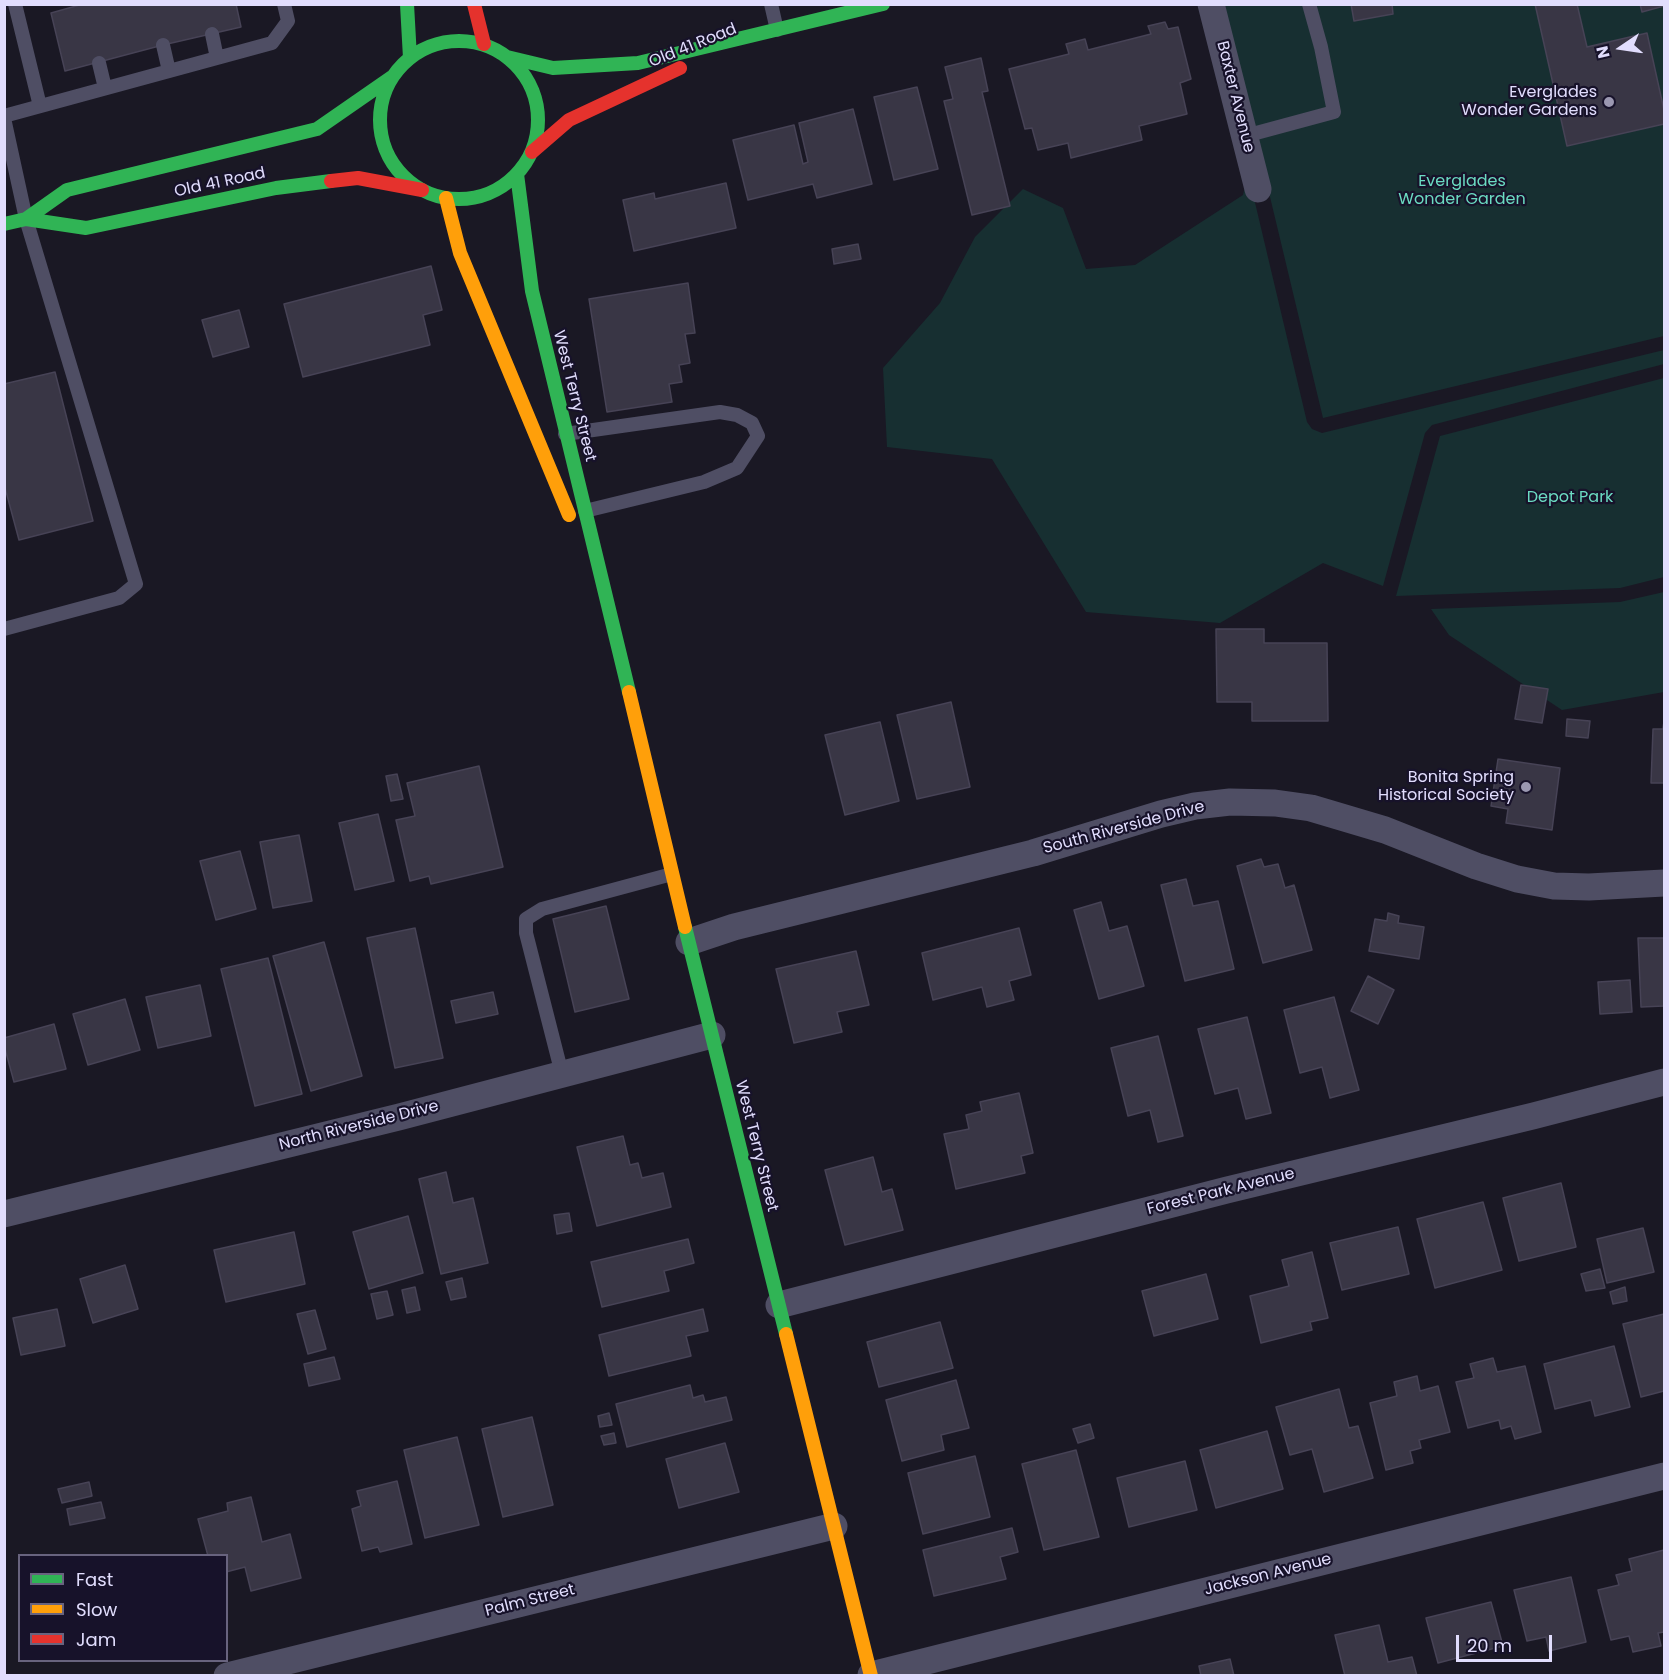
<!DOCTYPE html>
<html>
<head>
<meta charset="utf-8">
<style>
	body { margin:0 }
	#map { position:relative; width:1669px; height:1680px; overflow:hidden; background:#1a1824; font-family:Poppins,sans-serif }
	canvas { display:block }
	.frame { position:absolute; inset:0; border:6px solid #e1ddfd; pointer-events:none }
	.legend { position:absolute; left:18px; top:1554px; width:210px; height:108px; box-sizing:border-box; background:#17122a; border:2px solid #68637e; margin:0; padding:8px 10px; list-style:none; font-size:18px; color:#e1ddfd }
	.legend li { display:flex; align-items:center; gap:12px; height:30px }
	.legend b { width:30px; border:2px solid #68637e }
	.north { position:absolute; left:1591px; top:18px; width:60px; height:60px; -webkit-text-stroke:4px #17122a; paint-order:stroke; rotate:257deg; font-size:16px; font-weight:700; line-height:24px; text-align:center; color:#e1ddfd }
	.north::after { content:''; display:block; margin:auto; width:21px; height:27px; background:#e1ddfd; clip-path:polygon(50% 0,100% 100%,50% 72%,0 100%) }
	.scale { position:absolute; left:1456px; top:1635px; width:96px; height:27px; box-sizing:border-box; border:3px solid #e1ddfd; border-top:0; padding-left:8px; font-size:18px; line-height:21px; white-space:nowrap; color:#e1ddfd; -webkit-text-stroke:4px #17122a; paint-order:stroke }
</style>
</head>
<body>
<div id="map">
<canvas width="1669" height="1680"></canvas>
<div class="frame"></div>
<ul class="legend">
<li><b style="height:8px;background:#30b455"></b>Fast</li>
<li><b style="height:8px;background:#ff9f0a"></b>Slow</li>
<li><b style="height:8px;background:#e5322d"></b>Jam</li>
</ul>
<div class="north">N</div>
<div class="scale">20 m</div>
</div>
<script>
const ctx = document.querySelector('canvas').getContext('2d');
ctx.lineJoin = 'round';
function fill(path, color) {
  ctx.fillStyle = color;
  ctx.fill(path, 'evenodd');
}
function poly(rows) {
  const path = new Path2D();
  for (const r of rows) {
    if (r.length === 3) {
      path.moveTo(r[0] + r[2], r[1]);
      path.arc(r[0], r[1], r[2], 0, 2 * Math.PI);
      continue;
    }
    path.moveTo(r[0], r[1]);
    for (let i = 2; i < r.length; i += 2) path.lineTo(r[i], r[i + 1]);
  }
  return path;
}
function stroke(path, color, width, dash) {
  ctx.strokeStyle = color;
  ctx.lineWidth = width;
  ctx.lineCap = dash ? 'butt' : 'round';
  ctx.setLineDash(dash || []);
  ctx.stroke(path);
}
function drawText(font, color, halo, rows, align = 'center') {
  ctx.font = font + ' Poppins,sans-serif';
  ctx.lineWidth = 4.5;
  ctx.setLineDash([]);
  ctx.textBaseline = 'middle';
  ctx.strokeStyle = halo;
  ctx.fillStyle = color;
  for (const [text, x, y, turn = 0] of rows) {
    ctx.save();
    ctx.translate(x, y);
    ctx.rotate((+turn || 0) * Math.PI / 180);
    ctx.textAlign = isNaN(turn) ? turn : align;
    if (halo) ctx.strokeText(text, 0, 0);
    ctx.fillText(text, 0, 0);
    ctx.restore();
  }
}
fill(poly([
	[1224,5,1664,5,1664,336,1323,418],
	[1248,173,1307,422,1312,429,1322,433,1664,350,1664,364,1432,425,1425,433,1383,586,1323,563,1220,623,1086,612,992,459,887,447,883,368,940,303,975,237,1023,189,1063,208,1086,269,1135,265,1243,195],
	[1664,378,1664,577,1620,588,1396,596,1440,436],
	[1664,592,1664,692,1562,710,1449,635,1431,609,1620,602]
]), '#172f31');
const building = poly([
	[83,4,236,4,241,27,163,45,65,71,51,13,83,4],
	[1351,4,1392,4,1393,14,1354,21,1351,4],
	[1535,4,1577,4,1587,47,1647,33,1664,110,1664,124,1567,146,1535,4],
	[1640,4,1664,4,1664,6,1642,12,1640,4],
	[1165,22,1168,29,1178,27,1191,79,1180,83,1187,114,1139,126,1142,140,1071,158,1068,143,1038,150,1032,128,1025,129,1009,69,1069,54,1066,44,1085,39,1088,50,1151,34,1148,26,1165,22],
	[981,58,988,91,982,92,1010,206,972,215,944,101,953,99,945,67,981,58],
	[917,87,938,169,894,180,874,97,917,87],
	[853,109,872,184,817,198,813,184,748,200,733,140,794,125,803,164,808,162,799,123,853,109],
	[726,183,736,228,634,251,623,200,654,193,655,199,726,183],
	[858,244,861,259,834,264,832,249,858,244],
	[431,266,442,310,423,315,430,345,303,377,284,304,431,266],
	[688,283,695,333,685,334,690,363,679,365,682,382,669,384,672,402,607,412,589,299,688,283],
	[239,310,249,347,213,357,202,320,239,310],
	[55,372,93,521,19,540,4,484,4,384,55,372],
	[1216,629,1264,629,1264,643,1327,643,1328,721,1252,721,1252,702,1217,702,1216,629],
	[1521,685,1548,689,1542,723,1515,719,1521,685],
	[951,702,970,787,917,799,897,715,951,702],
	[1567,719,1590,721,1588,738,1566,736,1567,719],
	[1664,721,1664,805,1664,783,1651,783,1653,729,1663,729,1664,721],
	[880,722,899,801,845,815,825,735,880,722],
	[1498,759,1560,768,1552,830,1506,823,1508,809,1491,806,1498,759],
	[479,766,503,867,431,884,429,876,410,881,396,820,415,816,407,783,479,766],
	[397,774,403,799,391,801,386,776,397,774],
	[378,814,394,881,355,890,339,823,378,814],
	[299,835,312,901,273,908,260,842,299,835],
	[240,851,256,909,216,920,200,861,240,851],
	[1261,859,1264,867,1278,864,1285,888,1294,885,1312,950,1263,963,1237,866,1261,859],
	[1186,879,1193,906,1218,901,1234,969,1185,981,1161,885,1186,879],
	[1101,902,1109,931,1127,926,1144,986,1099,999,1074,910,1101,902],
	[606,906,629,999,575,1012,553,919,606,906],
	[1388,913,1399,916,1398,923,1424,927,1419,959,1369,951,1375,919,1387,921,1388,913],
	[415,928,443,1058,395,1068,367,938,415,928],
	[1019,928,1031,975,1009,981,1014,1000,987,1007,982,987,933,1000,922,953,1019,928],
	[1638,938,1664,938,1664,1006,1641,1007,1638,938],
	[324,942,362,1076,311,1091,273,956,324,942],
	[856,951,869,1005,837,1012,842,1032,794,1043,776,969,856,951],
	[268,958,302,1094,255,1106,221,969,268,958],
	[1368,976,1394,990,1378,1024,1351,1011,1368,976],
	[1630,980,1632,1012,1600,1014,1598,982,1630,980],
	[200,985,211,1036,158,1048,146,997,200,985],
	[493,992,498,1014,456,1023,451,1001,493,992],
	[1334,997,1359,1090,1330,1098,1322,1067,1300,1073,1284,1010,1334,997],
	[125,999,140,1050,88,1065,73,1014,125,999],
	[1247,1017,1271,1113,1246,1119,1238,1088,1215,1094,1198,1029,1247,1017],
	[54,1024,66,1069,14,1082,4,1045,4,1038,54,1024],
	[1158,1036,1183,1136,1158,1142,1150,1110,1128,1116,1111,1048,1158,1036],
	[1019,1093,1033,1153,1021,1156,1025,1173,956,1189,944,1134,969,1129,966,1115,982,1111,980,1102,1019,1093],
	[623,1136,630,1165,638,1163,642,1178,663,1173,671,1207,597,1226,577,1147,623,1136],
	[873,1157,882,1192,892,1189,903,1230,845,1245,825,1170,873,1157],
	[446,1172,453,1203,473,1198,488,1263,441,1274,419,1179,446,1172],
	[1561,1183,1576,1247,1519,1261,1503,1198,1561,1183],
	[1483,1202,1502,1270,1435,1288,1417,1219,1483,1202],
	[569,1213,572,1231,557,1234,554,1215,569,1213],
	[408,1216,423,1273,369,1289,353,1232,408,1216],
	[1398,1227,1409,1274,1342,1290,1330,1243,1398,1227],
	[1643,1228,1654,1272,1607,1283,1597,1239,1643,1228],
	[294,1232,305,1284,226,1302,214,1250,294,1232],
	[688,1239,694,1263,664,1271,669,1291,602,1307,591,1262,688,1239],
	[1312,1252,1328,1318,1310,1322,1312,1330,1261,1343,1250,1296,1289,1286,1282,1260,1312,1252],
	[125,1265,138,1309,93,1323,80,1279,125,1265],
	[1600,1269,1605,1288,1586,1291,1581,1274,1600,1269],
	[1206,1274,1218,1319,1154,1336,1142,1291,1206,1274],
	[462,1278,466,1297,451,1300,446,1282,462,1278],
	[415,1287,420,1310,407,1313,402,1290,415,1287],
	[1625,1287,1627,1301,1613,1304,1610,1292,1625,1287],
	[387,1291,393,1315,377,1319,371,1294,387,1291],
	[57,1309,65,1346,21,1355,13,1318,57,1309],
	[703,1309,708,1331,686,1336,691,1356,609,1376,599,1335,703,1309],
	[315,1310,326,1349,308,1354,297,1314,315,1310],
	[1664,1314,1664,1391,1641,1397,1623,1324,1664,1314],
	[940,1322,953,1368,879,1387,867,1342,940,1322],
	[1614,1346,1630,1407,1595,1416,1591,1400,1555,1409,1544,1364,1614,1346],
	[334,1357,340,1379,309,1386,304,1364,334,1357],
	[1493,1358,1497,1372,1525,1366,1541,1432,1515,1439,1511,1426,1501,1429,1499,1420,1468,1428,1456,1382,1474,1378,1470,1364,1493,1358],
	[1417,1376,1420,1391,1438,1386,1450,1432,1419,1440,1421,1448,1410,1451,1413,1463,1386,1470,1370,1403,1397,1396,1394,1382,1417,1376],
	[956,1380,969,1428,941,1435,944,1450,902,1461,886,1400,956,1380],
	[690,1385,693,1398,703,1395,705,1402,726,1397,732,1420,627,1447,616,1404,690,1385],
	[1339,1389,1349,1428,1358,1426,1373,1478,1324,1492,1312,1449,1290,1455,1276,1407,1339,1389],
	[609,1413,612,1425,600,1427,598,1416,609,1413],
	[532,1417,553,1505,503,1517,482,1429,532,1417],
	[1090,1424,1094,1438,1078,1443,1073,1429,1090,1424],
	[1267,1431,1283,1489,1216,1508,1200,1450,1267,1431],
	[614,1433,616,1443,604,1445,601,1436,614,1433],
	[457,1437,479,1525,425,1538,404,1450,457,1437],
	[725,1443,739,1492,679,1508,666,1459,725,1443],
	[1076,1450,1099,1537,1044,1550,1022,1464,1076,1450],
	[975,1456,990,1517,923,1534,908,1473,975,1456],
	[1185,1461,1197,1510,1129,1527,1117,1478,1185,1461],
	[397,1481,412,1544,380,1552,378,1547,362,1551,352,1509,361,1506,357,1491,397,1481],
	[89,1482,92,1496,62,1503,58,1489,89,1482],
	[251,1497,262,1542,290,1534,301,1578,251,1591,245,1567,226,1572,226,1556,208,1556,198,1519,228,1511,227,1503,251,1497],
	[101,1502,105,1518,70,1525,67,1509,101,1502],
	[1012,1528,1018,1552,1000,1557,1006,1579,934,1596,923,1550,1012,1528],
	[1664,1550,1664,1632,1658,1633,1661,1646,1633,1652,1629,1636,1611,1640,1598,1590,1619,1585,1616,1575,1632,1571,1629,1559,1664,1550],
	[1571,1577,1586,1642,1549,1651,1546,1637,1527,1641,1514,1590,1571,1577],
	[1491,1602,1503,1646,1438,1663,1426,1618,1491,1602],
	[1379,1625,1388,1662,1412,1657,1417,1676,1345,1676,1335,1635,1379,1625],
	[1230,1659,1234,1676,1201,1676,1199,1666,1230,1659]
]);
fill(building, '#393645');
stroke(building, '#474356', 1.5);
stroke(poly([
	[15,4,40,106],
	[771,4,777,30],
	[212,34,217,58],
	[163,45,169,71],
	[99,63,105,88],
	[4,116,272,43,288,21,284,4],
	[4,118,26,219,136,584,119,598,4,629],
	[1245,136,1334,112,1321,47,1309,4],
	[565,434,720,412,737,415,752,423,758,436,737,468,704,482,585,511],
	[562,1074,526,933,526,919,542,909,672,874]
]), '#4f4e64', 14);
stroke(poly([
	[1211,4,1258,189],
	[689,942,734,927,1033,853,1161,814,1195,806,1230,802,1275,803,1311,808,1385,830,1476,866,1517,879,1554,886,1589,887,1664,883],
	[4,1214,399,1117,712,1035],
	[779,1305,1227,1190,1533,1116,1664,1082],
	[871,1675,1664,1476],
	[227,1676,834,1526]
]), '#4f4e64', 27);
stroke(poly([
	[407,4,410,58],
	[459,120,79],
	[507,57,553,68,638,63,883,4],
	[517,174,532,291,629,692],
	[26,219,86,228,276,188,331,181],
	[4,224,26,219,67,190,317,129,392,77],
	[685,927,786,1334]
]), '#30b455', 14);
stroke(poly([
	[446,198,460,253,569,515],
	[629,692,685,927],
	[786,1334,871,1676]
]), '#ff9f0a', 14);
stroke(poly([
	[474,4,484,44],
	[532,152,569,120,680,68],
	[331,181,358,178,422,190]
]), '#e5322d', 14);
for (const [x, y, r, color] of [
	[1609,102,6,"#9b98b1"],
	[1526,787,6,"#9b98b1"]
]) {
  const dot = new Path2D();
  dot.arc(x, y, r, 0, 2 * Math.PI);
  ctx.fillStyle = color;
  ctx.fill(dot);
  stroke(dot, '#17122a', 2);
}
drawText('16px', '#e1ddfd', '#17122a', [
	["Old 41 Road",693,46,-22],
	["Baxter Avenue",1235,97,76],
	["Old 41 Road",220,183,-12],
	["West Terry Street",574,396,76],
	["South Riverside Drive",1124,828,-15],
	["North Riverside Drive",359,1126,-14],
	["West Terry Street",756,1146,76],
	["Forest Park Avenue",1221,1192,-14],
	["Jackson Avenue",1268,1575,-14],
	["Palm Street",530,1601,-14]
]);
drawText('16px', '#e1ddfd', '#17122a', [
	["Everglades",1597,93],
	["Wonder Gardens",1597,111],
	["Bonita Spring",1514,778],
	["Historical Society",1514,796]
], 'right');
drawText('16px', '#6bdbc2', '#17122a', [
	["Everglades",1462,182],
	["Wonder Garden",1462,200],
	["Depot Park",1570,498]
]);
</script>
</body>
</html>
